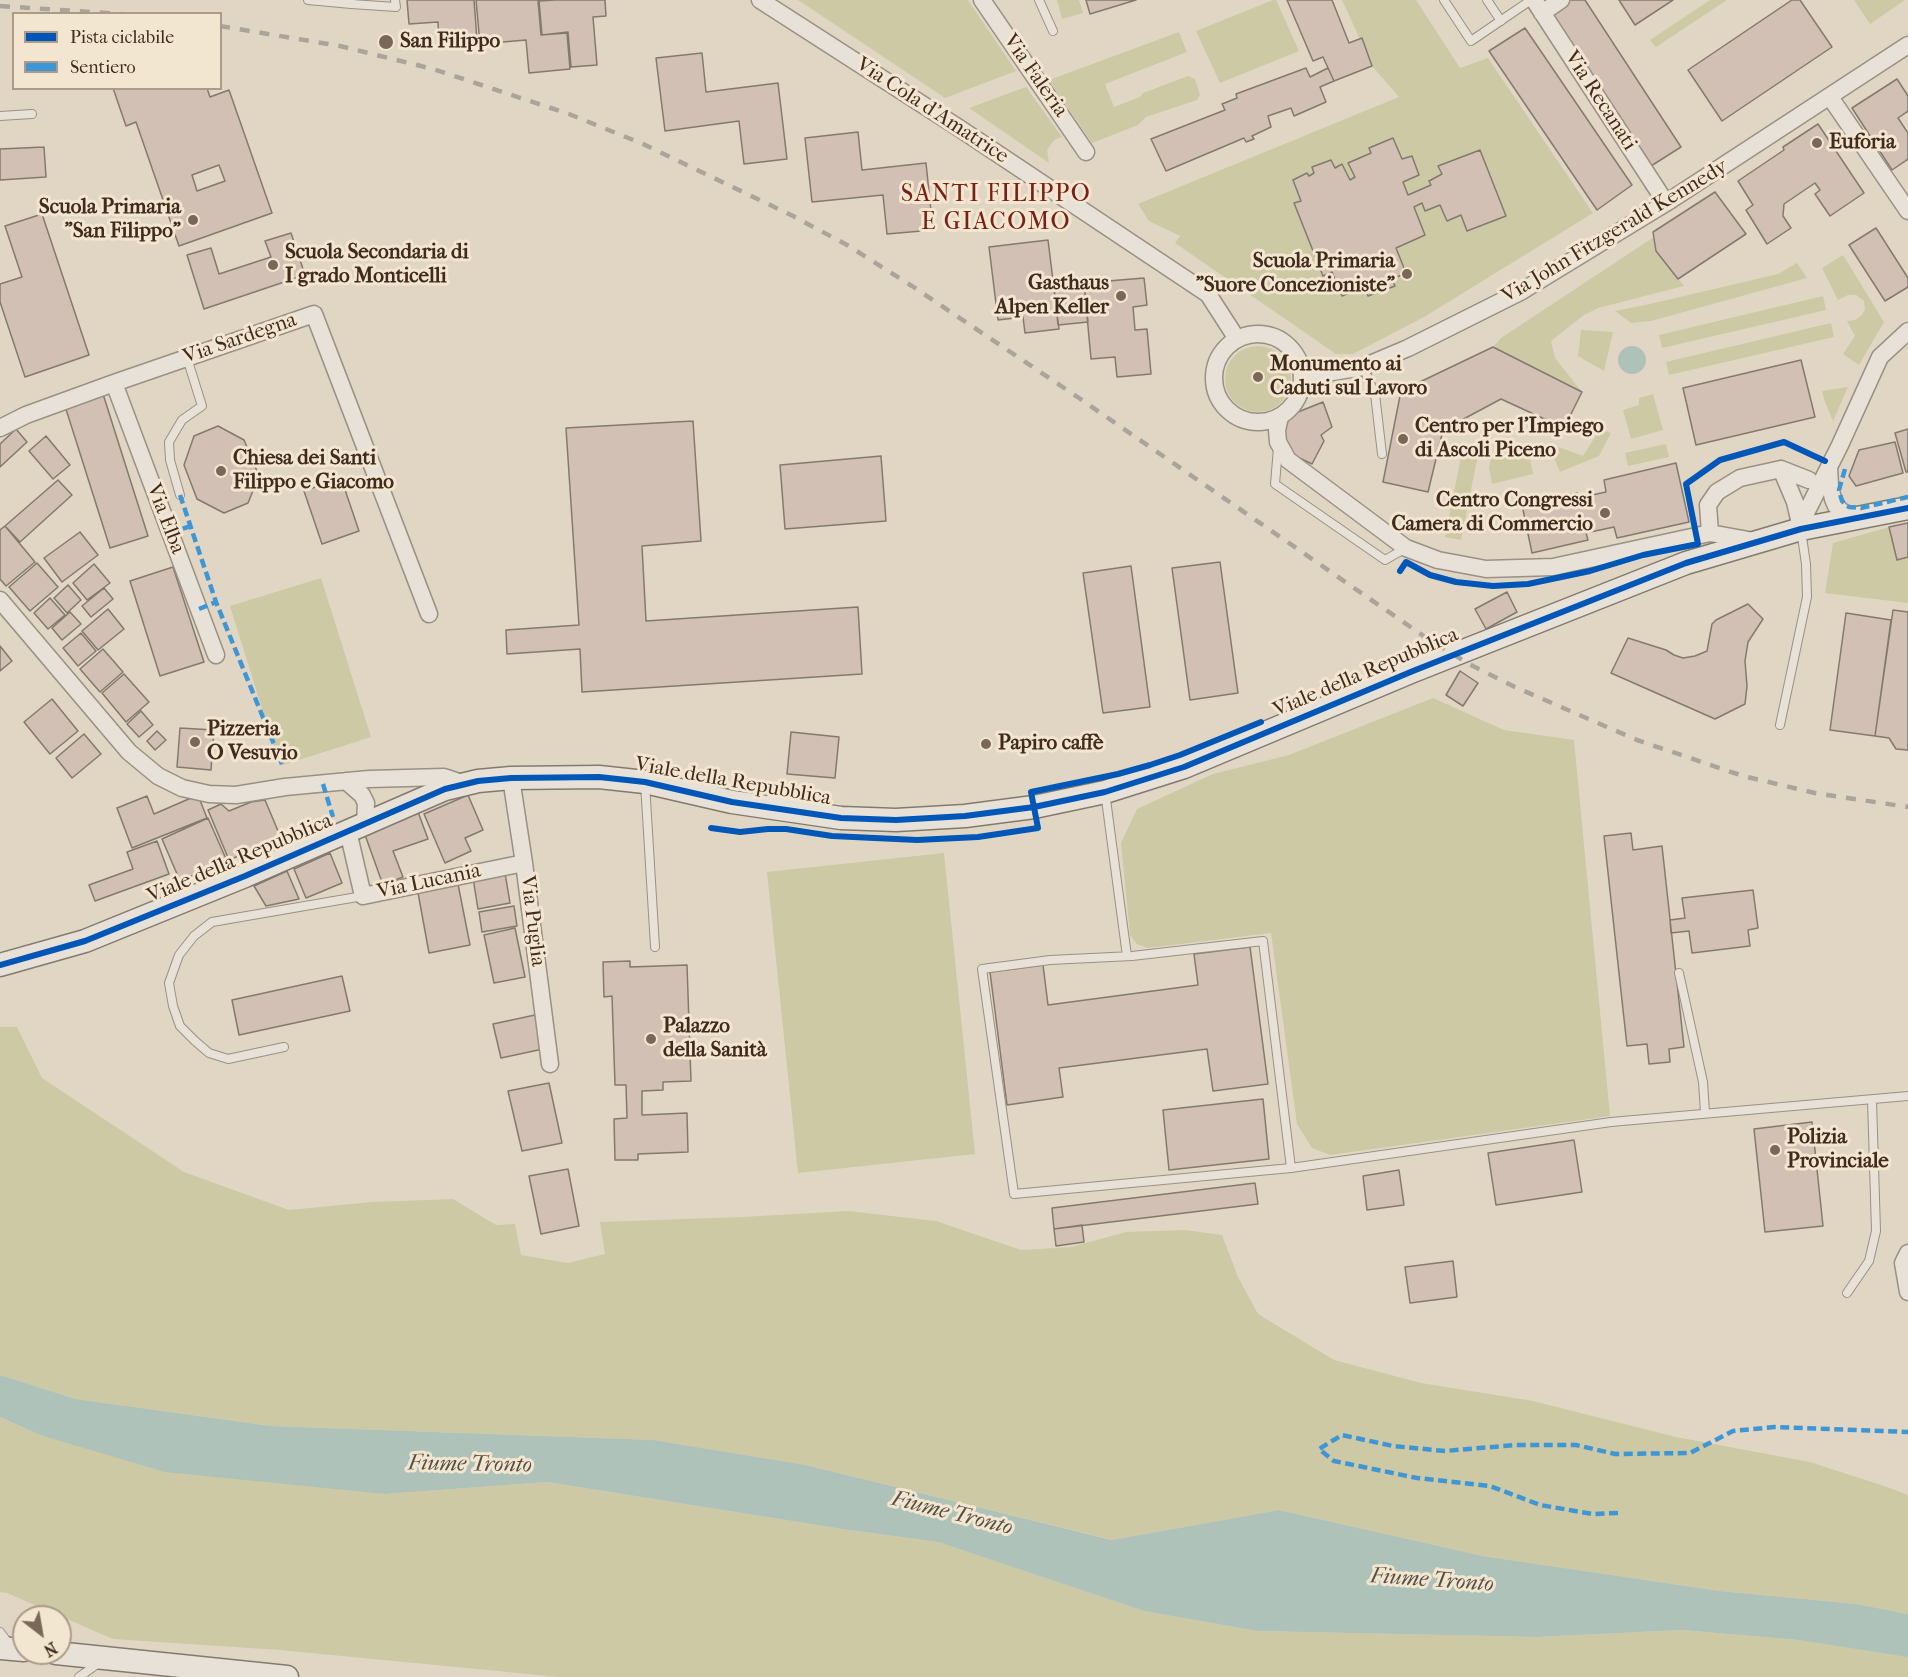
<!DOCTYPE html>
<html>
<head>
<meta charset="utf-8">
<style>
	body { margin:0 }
	#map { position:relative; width:1908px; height:1677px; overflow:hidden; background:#e1d6c4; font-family:"IM FELL French Canon",serif }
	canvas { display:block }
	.legend { position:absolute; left:12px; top:12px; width:210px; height:78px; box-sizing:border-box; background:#f3e6d1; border:2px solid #ac9b89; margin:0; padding:8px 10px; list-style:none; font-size:18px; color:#412b1e }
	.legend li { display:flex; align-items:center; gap:12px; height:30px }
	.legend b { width:30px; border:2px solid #ac9b89 }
	.north { position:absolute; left:12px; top:1605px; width:60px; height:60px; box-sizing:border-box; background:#f3e6d1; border:2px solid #ac9b89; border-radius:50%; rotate:149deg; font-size:16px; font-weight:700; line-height:24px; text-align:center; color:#412b1e }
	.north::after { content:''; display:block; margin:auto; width:21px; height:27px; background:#796758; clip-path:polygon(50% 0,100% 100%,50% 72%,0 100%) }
</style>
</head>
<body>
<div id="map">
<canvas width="1908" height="1677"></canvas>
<ul class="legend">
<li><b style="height:8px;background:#0057b8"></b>Pista ciclabile</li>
<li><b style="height:8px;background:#3f96d5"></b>Sentiero</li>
</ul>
<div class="north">N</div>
</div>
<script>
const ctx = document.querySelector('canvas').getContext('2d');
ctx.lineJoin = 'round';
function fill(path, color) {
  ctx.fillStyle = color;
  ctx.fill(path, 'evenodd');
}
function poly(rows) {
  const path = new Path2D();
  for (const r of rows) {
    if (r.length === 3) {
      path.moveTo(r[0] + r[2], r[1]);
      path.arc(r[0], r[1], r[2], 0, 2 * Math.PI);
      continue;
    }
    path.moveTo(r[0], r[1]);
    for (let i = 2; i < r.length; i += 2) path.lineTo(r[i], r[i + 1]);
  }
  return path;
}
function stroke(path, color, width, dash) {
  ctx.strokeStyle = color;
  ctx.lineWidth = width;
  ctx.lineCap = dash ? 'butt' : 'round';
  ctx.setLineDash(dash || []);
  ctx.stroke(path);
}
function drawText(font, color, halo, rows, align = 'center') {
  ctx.font = font + ' "IM FELL French Canon",serif';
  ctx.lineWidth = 6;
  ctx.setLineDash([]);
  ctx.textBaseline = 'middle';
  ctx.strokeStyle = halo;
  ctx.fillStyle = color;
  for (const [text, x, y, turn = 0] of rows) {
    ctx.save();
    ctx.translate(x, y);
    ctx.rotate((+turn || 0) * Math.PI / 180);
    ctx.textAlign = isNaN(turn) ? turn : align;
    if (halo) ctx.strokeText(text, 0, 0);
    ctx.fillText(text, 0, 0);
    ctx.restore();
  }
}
fill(poly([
	[798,0,968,0,1016,71,945,98],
	[1057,0,1079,0,1083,13,1062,19],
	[1273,0,1276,0,1299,51,1220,83,1196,31],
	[1342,0,1416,0,1460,68,1488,58,1593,213,1424,317,1353,354,1336,354,1175,243,1180,236,1149,221,1138,204,1399,97,1372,66],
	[1710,0,1727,0,1656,47,1650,40],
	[1854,0,1905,0,1870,24],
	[1179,32,1187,52,1105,84,1114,107,1140,97,1143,93,1188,76,1195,79,1200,95,1197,100,1146,117,1138,125,1092,143,1049,80],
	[1026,87,1062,137,1054,140,1047,150,1049,163,969,108],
	[1654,237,1656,251,1684,286,1598,308,1584,315,1551,341,1555,358,1582,392,1493,347,1501,338],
	[1843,255,1884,322,1859,365,1843,354,1855,336,1847,321,1855,320,1862,315,1865,309,1864,301,1856,295,1848,295,1838,300,1822,268],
	[1797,263,1807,278,1651,321,1631,323,1615,311,1650,304,1778,274],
	[1823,296,1826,310,1662,348,1659,335],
	[1831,323,1834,337,1669,375,1666,362],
	[1581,330,1613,332,1604,371,1578,356],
	[1258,379,33],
	[1848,387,1833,421,1825,402,1822,391],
	[1653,394,1663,430,1631,439,1623,410,1639,405,1639,398],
	[1600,429,1611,433,1599,456,1560,472,1554,458,1559,447,1583,456],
	[1666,444,1669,457,1628,466,1625,453],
	[1463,447,1479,450,1461,540,1445,537],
	[1514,451,1530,459,1533,474,1492,484,1489,467,1492,455],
	[1889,527,1897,560,1908,557,1908,603,1825,593,1833,543],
	[321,578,371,737,280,766,230,606],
	[1433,698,1504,730,1574,740,1610,1116,1330,1155,1312,1148,1297,1124,1271,933,1148,948,1137,944,1130,935,1121,843,1137,809,1213,774,1289,755],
	[944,853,975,1154,798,1173,767,872],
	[0,1027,17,1027,42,1078,184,1172,289,1210,372,1202,453,1199,496,1225,515,1224,521,1255,568,1263,605,1254,600,1222,742,1217,848,1211,936,1221,1021,1250,1071,1247,1126,1232,1185,1230,1222,1235,1238,1277,1258,1314,1334,1360,1421,1383,1533,1401,1676,1437,1810,1462,1890,1488,1908,1495,1908,1614,1857,1604,1720,1591,1483,1556,1279,1510,1113,1540,806,1465,654,1440,271,1426,76,1399,0,1375],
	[0,1417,40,1435,385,1494,547,1482,842,1529,938,1542,1144,1611,1257,1631,1537,1637,1682,1630,1798,1640,1905,1656,1908,1657,1908,1677,559,1677,280,1650,113,1639,7,1593,0,1592]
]), '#cdc9a5');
fill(poly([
	[1632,360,14],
	[0,1375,76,1399,271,1426,654,1440,806,1465,1112,1540,1279,1510,1483,1556,1720,1591,1857,1604,1908,1614,1908,1657,1798,1640,1682,1630,1537,1637,1257,1631,1144,1611,938,1542,842,1529,547,1482,385,1494,165,1472,40,1435,0,1417]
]), '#afc2ba');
const building = poly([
	[407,0,474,0,477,40,439,43,438,22,409,24,407,0],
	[476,0,546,0,538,1,541,35,567,33,570,69,529,73,526,40,480,44,476,0],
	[555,0,605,0,606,16,593,17,597,65,571,67,568,32,542,35,539,1,555,0],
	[1086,0,1136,0,1090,14,1086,0],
	[1287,0,1332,0,1349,43,1362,38,1372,66,1334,81,1323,57,1313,61,1287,0],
	[1567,0,1585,0,1681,147,1651,166,1548,12,1567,0],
	[1619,0,1673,0,1635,25,1619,0],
	[1792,0,1800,0,1832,47,1722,121,1688,70,1792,0],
	[1525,28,1632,185,1597,210,1489,51,1525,28],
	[702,53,706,92,778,83,787,159,744,164,739,121,665,131,656,58,702,53],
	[1306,68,1310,77,1328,68,1334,81,1320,87,1326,102,1294,116,1291,108,1268,116,1271,127,1252,136,1254,139,1246,142,1244,138,1166,171,1151,139,1225,110,1222,104,1237,98,1236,94,1306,68],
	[1897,79,1908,96,1908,111,1898,118,1908,133,1908,159,1892,170,1852,108,1897,79],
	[113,88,207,88,210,97,229,90,272,213,179,246,136,122,126,126,113,88],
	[219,165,225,181,197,191,192,175,219,165],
	[1818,124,1864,193,1830,216,1815,194,1820,190,1815,183,1784,204,1783,216,1791,228,1767,244,1746,210,1753,205,1738,181,1784,150,1783,147,1818,124],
	[858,132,862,170,926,163,933,230,887,234,883,195,812,202,805,138,858,132],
	[1393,138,1402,159,1412,156,1419,175,1403,182,1408,195,1431,185,1429,181,1442,174,1438,166,1480,150,1506,216,1467,231,1461,215,1447,221,1440,205,1425,211,1422,203,1414,207,1425,235,1396,248,1406,273,1392,279,1395,286,1368,296,1364,287,1342,296,1332,272,1323,276,1294,203,1301,201,1293,180,1307,173,1309,176,1314,173,1312,167,1331,160,1335,168,1342,164,1350,180,1355,177,1348,163,1371,153,1369,148,1393,138],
	[44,147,46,177,0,180,0,149,44,147],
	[1715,192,1746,234,1678,279,1656,251,1653,232,1715,192],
	[42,214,89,355,25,377,0,302,0,284,22,277,5,226,42,214],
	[1876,228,1908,278,1908,287,1885,301,1849,245,1876,228],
	[291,233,305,275,204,309,187,255,211,248,219,274,271,257,265,241,291,233],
	[1048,240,1059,329,1025,333,1023,317,998,320,989,247,1048,240],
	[1144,278,1147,305,1133,307,1135,330,1147,329,1151,374,1117,377,1115,357,1091,359,1084,283,1144,278],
	[1084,283,1088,322,1058,325,1054,286,1084,283],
	[1493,347,1582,392,1564,428,1501,399,1443,430,1428,492,1383,482,1401,391,1493,347],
	[1801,360,1815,417,1696,445,1683,388,1801,360],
	[103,394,148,536,110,548,65,406,103,394],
	[1323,402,1332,427,1321,435,1324,441,1312,464,1285,451,1283,418,1323,402],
	[693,421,701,541,642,546,646,621,858,607,862,674,582,692,580,649,507,654,506,630,579,625,566,428,693,421],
	[218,426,244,440,259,476,248,503,224,513,197,499,184,465,194,436,218,426],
	[16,429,27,442,0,467,0,444,16,429],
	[1908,429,1908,472,1906,472,1895,433,1908,429],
	[46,436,70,465,53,479,29,451,46,436],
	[1895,442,1903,473,1856,486,1849,476,1859,450,1895,442],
	[881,456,886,521,785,529,780,465,881,456],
	[1676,463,1689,522,1617,538,1614,527,1586,533,1588,540,1532,553,1522,505,1577,493,1578,498,1606,492,1604,480,1676,463],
	[341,478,359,531,322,544,304,491,341,478],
	[58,480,72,495,20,542,5,526,58,480],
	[1908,523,1908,557,1897,560,1889,527,1908,523],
	[5,526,35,562,6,586,0,579,0,530,5,526],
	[80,532,98,555,62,582,44,558,80,532],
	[1220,562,1238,693,1190,700,1172,568,1220,562],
	[37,563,58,587,30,611,9,587,37,563],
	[94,564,110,583,87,600,73,583,94,564],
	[1131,566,1150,707,1103,713,1083,573,1131,566],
	[173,567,204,662,160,676,130,581,173,567],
	[68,585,81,600,67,613,54,598,68,585],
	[104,588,113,599,91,617,82,606,104,588],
	[1507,592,1517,612,1486,629,1475,609,1507,592],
	[50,598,65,615,48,629,34,613,50,598],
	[1748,604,1763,619,1748,642,1745,661,1747,686,1745,704,1715,719,1611,673,1628,638,1666,650,1674,655,1683,658,1695,656,1707,651,1712,624,1716,620,1748,604],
	[108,609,124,629,98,650,82,631,108,609],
	[1893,610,1908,612,1908,750,1896,749,1889,738,1875,736,1893,610],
	[70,612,81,624,62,640,52,628,70,612],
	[1846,613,1891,620,1875,736,1830,730,1846,613],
	[81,633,96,651,78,666,63,648,81,633],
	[0,646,12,661,0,671,0,646],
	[103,649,123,672,100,692,80,669,103,649],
	[1460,671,1478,683,1463,706,1446,695,1460,671],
	[124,674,149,702,126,722,102,693,124,674],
	[52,699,78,731,50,754,24,722,52,699],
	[141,711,153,725,139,737,127,724,141,711],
	[180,728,214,730,211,770,177,767,180,728],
	[157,731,166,740,155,750,147,741,157,731],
	[791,732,839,737,835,778,787,774,791,732],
	[84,734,101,754,72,778,56,758,84,734],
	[198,795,207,818,132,848,117,808,147,796,154,814,198,795],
	[468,795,483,830,465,838,471,851,445,863,424,814,468,795],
	[265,800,281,838,229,860,208,810,221,804,229,811,251,802,265,800],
	[418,812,428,839,393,851,403,877,383,885,364,832,418,812],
	[208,818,227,861,180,881,162,839,208,818],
	[1631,833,1633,850,1662,846,1684,1047,1669,1049,1670,1062,1649,1064,1647,1044,1627,1046,1604,836,1631,833],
	[157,841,169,874,95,901,89,885,133,869,127,852,157,841],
	[330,853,342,883,306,898,294,869,330,853],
	[287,871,299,899,266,906,254,886,287,871],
	[505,873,510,903,478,909,473,878,505,873],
	[457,879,470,945,429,953,417,887,457,879],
	[1753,890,1758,928,1748,930,1750,946,1692,953,1689,931,1671,933,1670,920,1685,918,1682,898,1753,890],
	[514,906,517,926,482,932,479,912,514,906],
	[515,928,525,977,494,983,484,935,515,928],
	[1250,947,1268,1084,1213,1091,1207,1049,1059,1068,1063,1097,1007,1105,990,972,1043,965,1048,1005,1198,985,1194,954,1250,947],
	[630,961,630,967,687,965,691,1081,663,1082,663,1090,642,1091,642,1115,687,1113,688,1152,638,1154,638,1160,615,1160,614,1119,627,1118,626,1085,615,1085,612,996,604,997,603,962,630,961],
	[342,976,350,1011,239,1035,232,1000,342,976],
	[535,1015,543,1049,501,1058,493,1024,535,1015],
	[549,1083,562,1143,522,1151,508,1091,549,1083],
	[1263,1099,1269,1159,1169,1170,1163,1110,1263,1099],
	[1812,1122,1823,1226,1765,1232,1754,1129,1812,1122],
	[1574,1140,1582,1192,1496,1205,1488,1153,1574,1140],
	[568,1169,579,1226,541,1234,529,1176,568,1169],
	[1399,1170,1404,1205,1367,1210,1363,1176,1399,1170],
	[1255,1183,1258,1204,1054,1229,1052,1208,1255,1183],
	[1082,1225,1084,1242,1056,1246,1054,1229,1082,1225],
	[1453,1261,1457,1297,1410,1303,1405,1267,1453,1261]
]);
fill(building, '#d1c0b3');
stroke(building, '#837a6f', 1.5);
const lane = poly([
	[308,0,351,4],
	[351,0,351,4,396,7,395,0],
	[1039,0,1053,31],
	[1444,0,1471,41,1531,0],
	[1487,0,1501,21],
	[0,116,32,114],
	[1363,367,1375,394,1382,454],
	[1278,448,1275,484,1385,560,1406,548],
	[180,495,170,460,169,442,182,420,202,406,187,358],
	[1780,725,1807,597,1806,564,1801,530],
	[645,783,655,947],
	[1105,792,1127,956],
	[1679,973,1703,1082,1705,1113],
	[284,1047,228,1059,209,1053,195,1041,180,1026,173,1006,169,983,179,955,194,936,212,922,363,896],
	[1291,1168,1014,1194,982,969,1050,960,1132,956,1263,941,1291,1168,1611,1122,1908,1096],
	[1847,1293,1869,1261,1876,1231,1872,1100],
	[0,1632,9,1644],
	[79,1677,100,1662]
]);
const street = poly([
	[760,0,959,128,1208,294,1237,339],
	[982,0,1086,152],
	[1534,0,1666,203],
	[1542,13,1561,0],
	[1830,97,1908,211],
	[1258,378,44],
	[1302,377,1363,367,1408,348,1522,291,1666,203,1908,45],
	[114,383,216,655],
	[1280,417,1277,430,1278,442,1288,460,1406,548,1438,560,1486,569,1553,567,1710,533,1754,541],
	[0,428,26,415,114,383,314,314,429,614],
	[1829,467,1830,486,1833,499,1836,506,1850,519],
	[1781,469,1809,480],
	[1801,529,1807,511,1840,445,1880,357,1908,331],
	[1710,533,1708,505,1717,492,1740,478,1781,469,1795,502,1801,528],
	[0,600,129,752,158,776,182,788,209,794,236,795,285,787,369,779,444,777,465,784],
	[511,778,524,863,550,1064],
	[346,781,362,795,366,803,365,824],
	[348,831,363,896,524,863],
	[1908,1253,1903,1263,1908,1292]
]);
const secondary = poly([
	[0,965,85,941,245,876,445,789,478,781,511,778,599,777,645,782,732,802,841,818,896,820,965,816,1034,807,1105,792,1184,767,1413,671,1686,563,1801,529,1908,508],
	[0,1648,24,1650],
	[56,1653,287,1677]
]);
stroke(lane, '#9a9085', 10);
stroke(street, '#9a9085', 19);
stroke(secondary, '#837a6f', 25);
stroke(lane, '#e7e1d8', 8);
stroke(street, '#e7e1d8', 16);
stroke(secondary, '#e7e1d8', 22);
stroke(poly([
	[0,6,121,14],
	[220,26,340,46,433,69,569,114,643,144,793,216,847,245,912,286,1079,398,1425,637,1469,664,1515,687,1637,740,1743,776,1815,793,1908,807]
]), '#aba49b', 4.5, [10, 10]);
stroke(poly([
	[1845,469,1839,490,1842,501,1849,507,1861,508,1908,497],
	[180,495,216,602,282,764],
	[170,533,191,526],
	[199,609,216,602],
	[323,784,333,817],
	[1618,1513,1593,1514,1540,1505,1490,1486,1417,1478,1334,1461,1319,1449,1342,1435,1393,1446,1445,1451,1516,1445,1576,1445,1615,1454,1690,1453,1733,1431,1774,1427,1908,1432]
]), '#3f96d5', 4.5, [9, 4.5]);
stroke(poly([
	[1400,571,1406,562,1430,575,1456,582,1493,586,1528,584,1590,571,1643,555,1698,544,1686,484,1720,460,1784,442,1825,461],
	[711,828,740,832,768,829,786,829,832,836,917,840,978,837,1038,828,1031,792,1118,774,1150,765,1180,755,1261,722],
	[0,965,85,941,245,876,445,789,478,781,511,778,599,777,645,782,732,802,841,818,896,820,965,816,1034,807,1105,792,1184,767,1413,671,1686,563,1801,529,1908,508]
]), '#0057b8', 6);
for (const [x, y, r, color] of [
	[386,42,8,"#796758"],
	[1817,143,6,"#796758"],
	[193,220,6,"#796758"],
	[273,265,6,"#796758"],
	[1407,274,6,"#796758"],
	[1121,296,6,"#796758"],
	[1258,377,6,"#796758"],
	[1403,439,6,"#796758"],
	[221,471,6,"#796758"],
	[1605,513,6,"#796758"],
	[195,742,6,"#796758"],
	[986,744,6,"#796758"],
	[651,1039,6,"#796758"],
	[1775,1150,6,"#796758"]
]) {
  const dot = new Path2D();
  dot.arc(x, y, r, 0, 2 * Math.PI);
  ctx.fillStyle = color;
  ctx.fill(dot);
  stroke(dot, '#f3e6d1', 2);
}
drawText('bold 21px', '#412b1e', '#f3e6d1', [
	["San Filippo",400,42],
	["Euforia",1829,143],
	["Scuola Primaria",181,208,"right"],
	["\"San Filippo\"",181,232,"right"],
	["Scuola Secondaria di",285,253],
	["I grado Monticelli",285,277],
	["Scuola Primaria",1395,262,"right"],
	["\"Suore Concezioniste\"",1395,286,"right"],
	["Gasthaus",1109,284,"right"],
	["Alpen Keller",1109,308,"right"],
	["Monumento ai",1270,365],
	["Caduti sul Lavoro",1270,389],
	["Centro per l'Impiego",1415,427],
	["di Ascoli Piceno",1415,451],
	["Chiesa dei Santi",233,459],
	["Filippo e Giacomo",233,483],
	["Centro Congressi",1593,501,"right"],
	["Camera di Commercio",1593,525,"right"],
	["Pizzeria",207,730],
	["O Vesuvio",207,754],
	["Papiro caffè",998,744],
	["Palazzo",663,1027],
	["della Sanità",663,1051],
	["Polizia",1787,1138],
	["Provinciale",1787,1162]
], 'left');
drawText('21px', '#412b1e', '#f3e6d1', [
	["Via Faleria",1035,76,55],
	["Via Recanati",1600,101,57],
	["Via Cola d'Amatrice",932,111,33],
	["Via John Fitzgerald Kennedy",1615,232,-31],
	["Via Sardegna",240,339,-19],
	["Via Elba",165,519,69],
	["Viale della Repubblica",1366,673,-23],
	["Viale della Repubblica",733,782,10],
	["Viale della Repubblica",240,859,-23],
	["Via Lucania",429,882,-12],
	["Via Puglia",532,921,83]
]);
drawText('italic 22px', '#574e44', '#f3e6d1', [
	["Fiume Tronto",470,1465,1],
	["Fiume Tronto",952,1514,14],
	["Fiume Tronto",1432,1581,4]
]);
ctx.letterSpacing = '1.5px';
drawText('24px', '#7a1f14', '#f3e6d1', [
	["SANTI FILIPPO",996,195],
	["E GIACOMO",996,223]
]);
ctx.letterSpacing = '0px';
</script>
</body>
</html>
